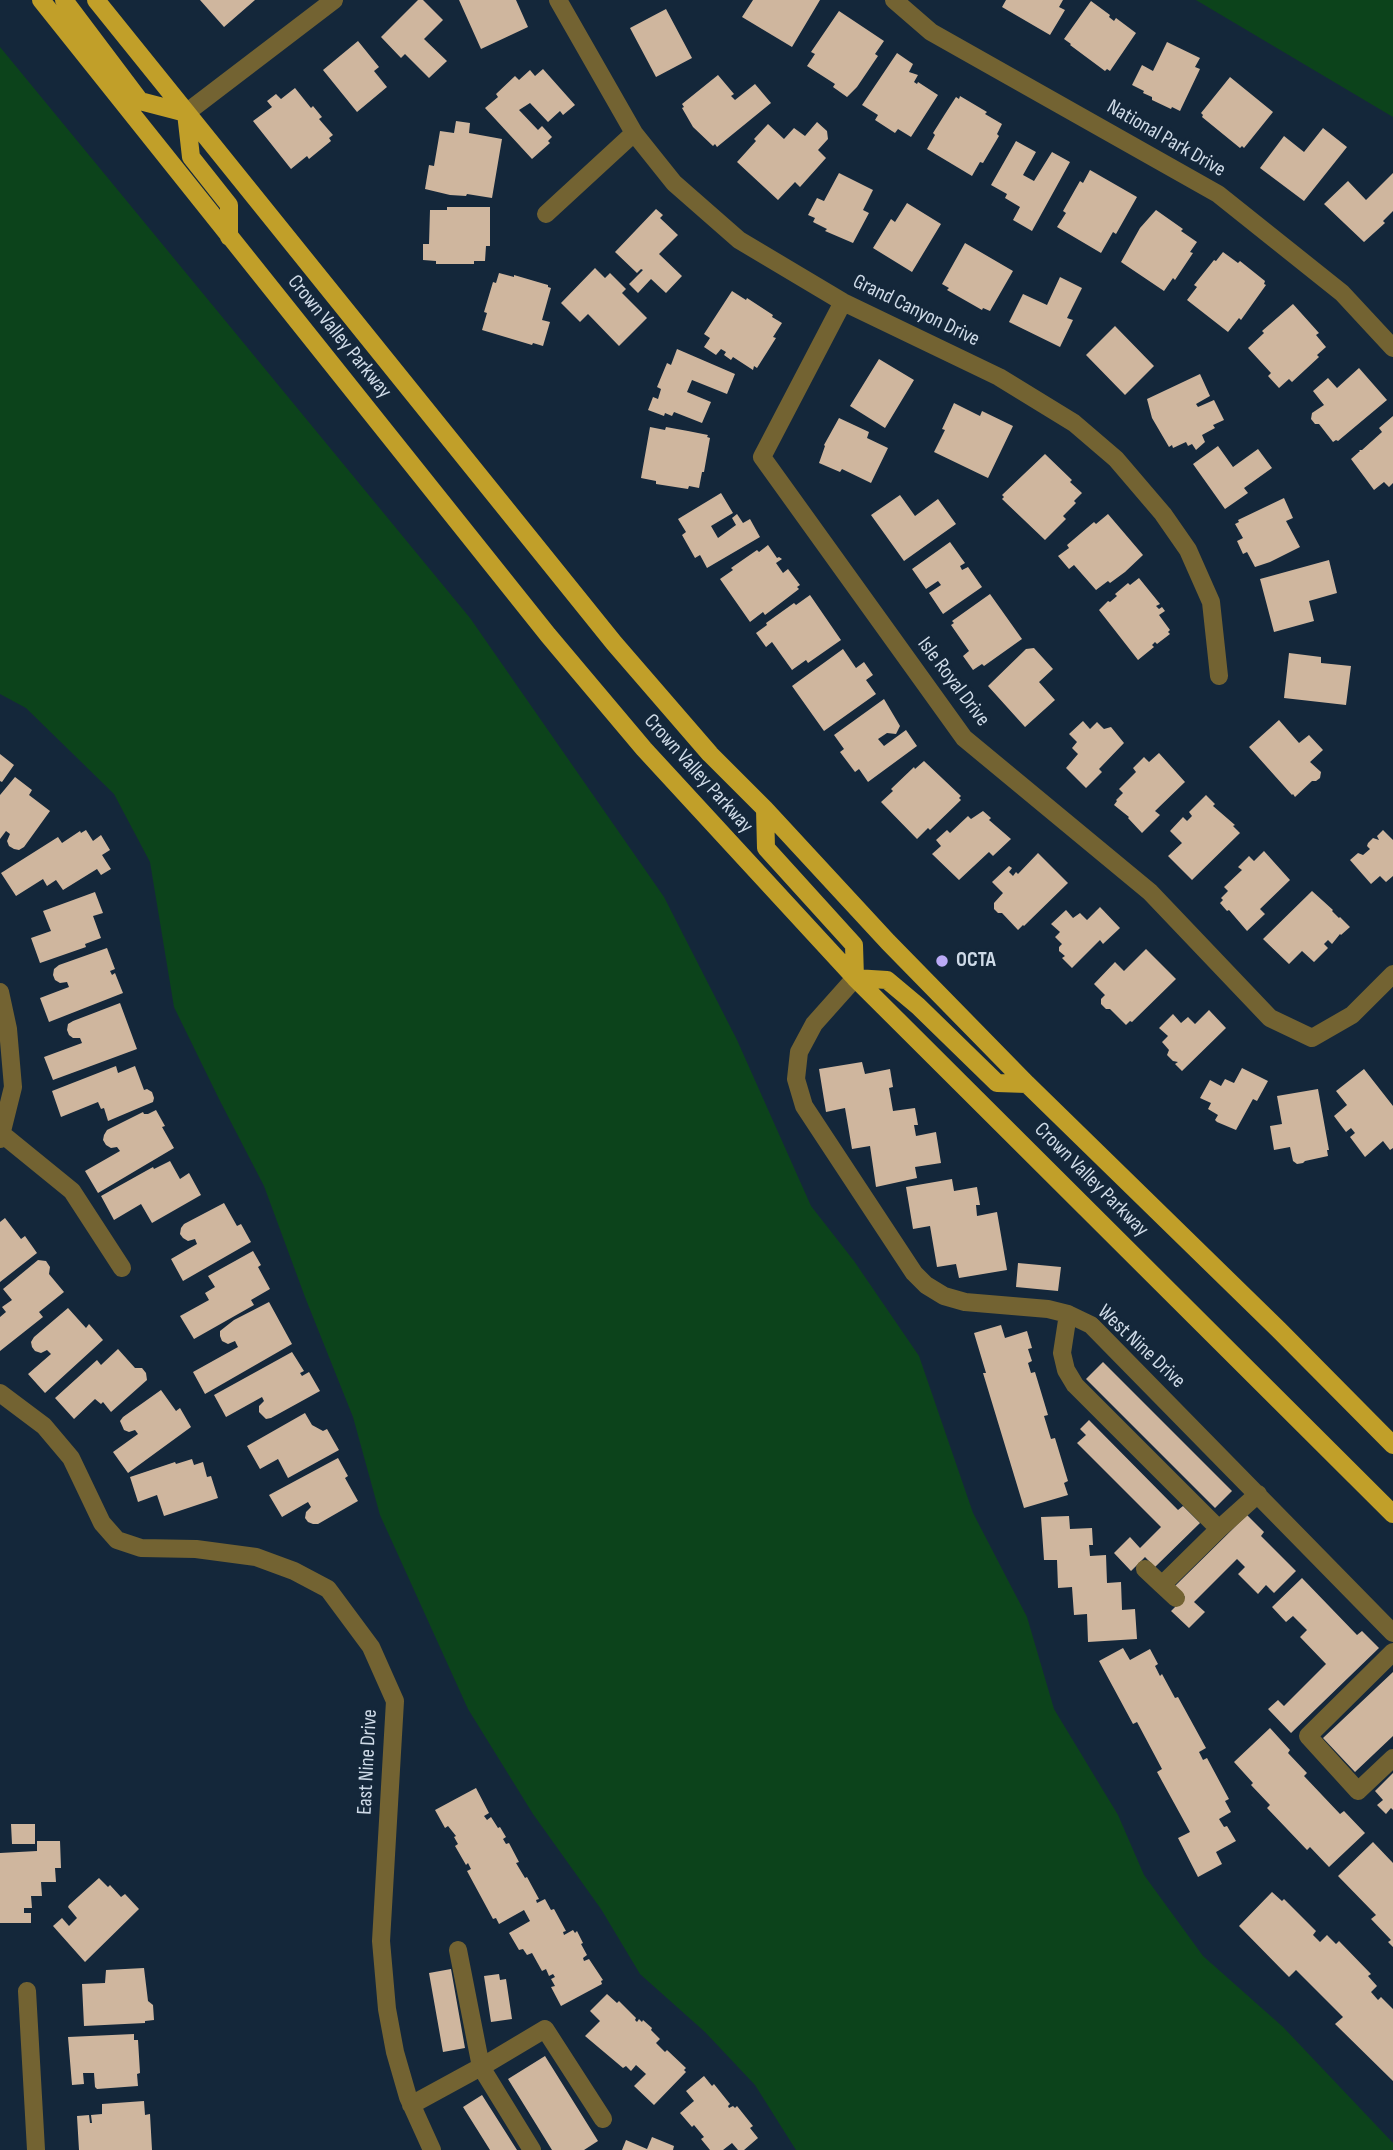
<!DOCTYPE html>
<html>
<head>
<meta charset="utf-8">
<style>
	body { margin:0 }
	canvas { display:block; background:#14273a }
</style>
</head>
<body>
<canvas width="1393" height="2150"></canvas>
<script>
const ctx = document.querySelector('canvas').getContext('2d');
ctx.lineJoin = 'round';
function fill(path, color) {
  ctx.fillStyle = color;
  ctx.fill(path, 'evenodd');
}
function poly(rows) {
  const path = new Path2D();
  for (const r of rows) {
    path.moveTo(r[0], r[1]);
    for (let i = 2; i < r.length; i += 2) path.lineTo(r[i], r[i + 1]);
  }
  return path;
}
function stroke(path, color, width, dash) {
  ctx.strokeStyle = color;
  ctx.lineWidth = width;
  ctx.lineCap = dash ? 'butt' : 'round';
  ctx.setLineDash(dash || []);
  ctx.stroke(path);
}
function drawText(font, color, halo, rows, align = 'center') {
  ctx.font = font + ' "Sofia Sans Condensed",sans-serif';
  ctx.lineWidth = 7;
  ctx.setLineDash([]);
  ctx.textBaseline = 'middle';
  ctx.strokeStyle = halo;
  ctx.fillStyle = color;
  for (const [text, x, y, turn = 0] of rows) {
    ctx.save();
    ctx.translate(x, y);
    ctx.rotate((+turn || 0) * Math.PI / 180);
    ctx.textAlign = isNaN(turn) ? turn : align;
    if (halo) ctx.strokeText(text, 0, 0);
    ctx.fillText(text, 0, 0);
    ctx.restore();
  }
}
fill(poly([
	[1196,0,1393,0,1393,117],
	[0,47,470,618,664,897,737,1040,811,1206,854,1261,919,1356,973,1513,1027,1617,1054,1709,1118,1815,1144,1875,1203,1956,1283,2027,1393,2143,1393,2150,796,2150,755,2085,705,2032,640,1974,601,1909,533,1814,468,1709,380,1515,353,1417,305,1297,264,1186,219,1099,174,1007,150,862,114,794,26,708,0,694]
]), '#0c431b');
fill(poly([
	[200,0,255,0,224,27],
	[418,0,423,0,443,20,424,39,447,61,429,78,405,54,401,58,381,37],
	[459,0,516,0,528,27,481,49],
	[753,0,820,0,792,47,742,17],
	[1006,0,1063,0,1059,7,1065,10,1050,35,1002,7],
	[1091,1,1110,15,1109,17,1114,21,1116,18,1136,33,1110,71,1107,69,1105,71,1070,45,1071,44,1064,39],
	[666,9,692,58,656,77,630,28],
	[839,11,884,41,875,54,878,56,857,87,847,97,833,87,835,84,807,66,815,54,811,52],
	[358,41,379,67,374,71,387,87,357,112,323,70],
	[1167,42,1200,58,1195,67,1200,69,1180,111,1172,107,1171,109,1152,100,1152,97,1143,93,1144,91,1132,85,1142,65,1153,71],
	[897,53,913,64,909,72,918,75,914,82,917,84,918,82,938,95,911,137,898,129,895,133,875,120,878,115,862,105],
	[543,69,575,105,563,115,560,111,548,122,530,103,519,110,538,130,542,126,552,137,548,141,550,143,532,159,485,108,498,97,496,94,515,76,519,80,530,70,535,76],
	[718,75,734,94,731,96,735,100,755,84,771,103,717,147,715,144,713,146,693,127,682,108,684,107,682,104],
	[1230,77,1273,112,1244,148,1242,146,1240,148,1202,117,1203,115,1201,113],
	[295,88,311,108,313,106,322,117,319,119,333,135,329,138,331,141,309,159,307,156,291,169,253,121,272,107,267,101,276,94,281,99],
	[960,96,987,112,985,114,1002,124,997,134,999,136,983,163,980,162,972,176,927,149,935,135,933,133,945,114,956,97,959,99],
	[456,121,470,123,469,133,502,139,492,198,467,194,466,196,450,195,425,189,429,165,434,166,440,131,454,133],
	[817,122,827,131,828,139,818,150,826,158,800,187,795,182,778,200,737,162,756,141,754,139,768,124,784,139,794,128,805,136],
	[1323,128,1347,147,1304,201,1260,168,1284,136,1304,152],
	[1016,141,1036,152,1023,175,1034,181,1052,152,1070,162,1032,231,1013,220,1020,207,1005,198,1007,194,991,185],
	[1090,170,1137,197,1116,234,1113,232,1101,253,1057,227,1066,213,1063,211,1080,181,1083,183],
	[839,173,873,190,863,210,869,213,853,243,825,231,827,229,813,222,815,218,808,215,817,198,824,201],
	[1393,173,1393,211,1383,221,1385,223,1364,242,1324,204,1348,181,1366,200],
	[907,203,941,224,912,272,873,248,891,219,895,222],
	[447,207,490,207,490,246,486,246,485,261,474,261,474,264,436,264,436,261,423,260,423,244,429,244,430,210,447,210],
	[656,209,663,215,660,218,678,235,659,254,682,276,666,293,651,279,638,293,629,284,643,270,641,269,637,273,615,252],
	[1156,210,1183,229,1181,231,1197,242,1190,252,1193,253,1175,280,1173,278,1164,291,1121,262,1140,228],
	[965,243,1013,271,990,311,983,308,982,310,947,290,949,288,942,284],
	[1223,252,1238,263,1240,261,1265,281,1264,284,1266,285,1241,320,1239,318,1228,332,1187,300,1197,287,1194,285,1214,260,1216,261],
	[595,268,605,278,610,273,626,289,622,293,647,318,619,346,588,314,580,322,561,303],
	[499,273,514,277,514,275,548,285,548,287,551,288,542,320,550,322,543,346,533,343,532,345,482,330,487,313,484,312,493,282,496,283],
	[1060,277,1082,288,1067,318,1073,320,1060,347,1009,322,1023,294,1047,305],
	[732,291,746,300,747,298,773,315,772,317,782,323,773,337,776,338,757,368,754,366,753,370,733,357,731,360,724,355,726,352,721,349,716,355,704,347,710,338,704,334],
	[1293,304,1319,333,1316,335,1326,347,1317,355,1319,357,1292,382,1289,379,1279,388,1268,376,1271,373,1248,348,1264,333,1262,331],
	[1115,326,1154,366,1125,395,1086,355],
	[677,349,735,374,727,394,692,380,687,392,711,402,702,423,674,412,672,416,665,413,664,416,648,410,653,397,658,399,661,389,657,387,667,363,671,365],
	[879,359,914,380,885,428,850,406],
	[1359,368,1387,400,1338,441,1336,440,1333,442,1319,424,1315,424,1311,419,1312,413,1324,405,1313,391,1328,378,1337,388],
	[1200,374,1210,396,1196,404,1198,407,1214,400,1224,420,1213,425,1215,428,1202,435,1205,442,1196,450,1192,444,1188,446,1186,442,1173,448,1172,445,1169,447,1152,418,1147,399],
	[954,403,980,416,982,411,1013,426,988,478,934,452,945,430,942,429],
	[1393,416,1393,483,1389,487,1384,482,1374,490,1351,459,1360,451,1359,450,1362,450,1382,432,1379,428],
	[839,418,869,432,867,438,888,448,871,483,842,469,840,472,819,463,825,446,824,445],
	[650,427,665,430,666,427,688,431,708,435,707,437,710,438,704,472,702,472,699,488,689,486,688,489,656,484,656,481,641,478],
	[1218,446,1233,467,1258,449,1272,468,1244,488,1248,493,1225,509,1193,464],
	[1045,454,1072,480,1070,482,1082,493,1074,501,1076,503,1063,516,1066,519,1045,540,1002,499,1004,497,1002,495],
	[721,493,733,513,711,526,718,538,736,525,732,518,737,514,743,523,750,519,760,537,707,568,700,555,695,558,682,535,686,532,678,519],
	[900,495,915,516,938,499,956,524,904,561,871,515],
	[1284,498,1293,518,1286,521,1300,547,1270,562,1255,567,1247,552,1243,554,1237,541,1243,538,1235,524,1239,522,1238,520],
	[1108,514,1143,555,1125,572,1110,583,1108,581,1096,590,1074,565,1069,569,1058,556,1069,548,1067,545,1094,522,1096,524],
	[950,542,965,563,960,566,962,570,968,567,982,587,943,614,929,593,941,585,938,581,926,589,912,569],
	[768,545,777,558,779,557,782,559,776,563,783,573,788,569,800,585,797,587,799,589,765,615,763,612,750,622,720,579,733,570,731,568,757,550,759,552],
	[1329,560,1337,593,1309,601,1314,621,1274,632,1260,579],
	[1139,578,1160,604,1156,606,1159,609,1162,607,1165,611,1159,615,1170,630,1168,632,1170,634,1157,644,1155,642,1152,645,1154,647,1138,660,1099,610,1108,601,1110,602,1117,596,1115,594,1128,583,1130,585],
	[990,594,1022,639,984,666,982,664,973,670,963,656,969,651,951,625,954,623,952,621],
	[810,595,841,640,808,663,806,660,792,670,772,642,766,647,756,633,767,625,766,623,794,603,796,605],
	[1034,648,1053,669,1039,682,1055,700,1025,727,988,686,1026,649],
	[843,649,856,668,864,662,873,675,866,680,876,694,824,731,792,686],
	[1289,653,1321,657,1321,663,1351,666,1346,705,1284,698],
	[884,699,900,726,896,734,887,733,878,739,884,746,906,730,917,746,868,782,859,769,855,772,840,752,844,749,834,735],
	[1279,720,1299,743,1309,735,1323,750,1310,762,1321,772,1320,778,1316,781,1312,781,1295,797,1293,794,1292,795,1249,747],
	[1083,721,1090,729,1097,722,1104,729,1111,727,1124,743,1099,769,1102,772,1086,788,1066,768,1078,754,1072,748,1077,742,1069,734],
	[1159,753,1185,782,1155,811,1160,815,1142,833,1128,818,1129,817,1114,805,1117,801,1116,800,1123,793,1119,789,1136,772,1133,768,1144,757,1149,762],
	[0,754,14,765,2,782,0,781],
	[924,761,961,796,959,798,961,800,930,830,928,828,917,839,881,802,893,791,891,789,914,767,915,769],
	[15,777,32,790,29,795,50,811,24,847,19,850,14,849,9,846,7,841,10,834,6,831,0,839,0,795],
	[1206,795,1215,804,1213,806,1235,825,1233,826,1240,833,1192,880,1168,856,1182,843,1170,831,1183,817,1187,821,1192,816,1189,812],
	[983,811,991,818,989,820,1011,839,993,856,989,852,959,880,932,854,941,846,936,840,947,830,950,833,968,816,971,819],
	[86,830,93,841,101,835,110,850,102,855,111,869,101,875,97,869,63,890,56,880,47,886,43,879,16,896,1,873,58,837,62,843,80,831,81,833],
	[1383,830,1393,840,1393,876,1386,882,1380,876,1371,884,1350,860,1358,853,1363,855,1370,849,1367,846,1368,843,1373,838,1379,840,1377,836],
	[1264,851,1290,880,1260,909,1265,914,1247,931,1229,910,1227,911,1220,903,1223,900,1221,898,1228,891,1224,887,1242,870,1238,867,1249,856,1254,861],
	[1038,853,1068,883,1024,926,1023,925,1018,930,1002,913,998,913,994,909,994,903,1003,893,992,882,1009,866,1012,868,1009,872,1013,876,1016,872,1018,874],
	[1312,891,1333,910,1332,911,1339,918,1340,917,1350,927,1341,935,1340,934,1332,944,1328,940,1324,944,1328,948,1314,962,1302,951,1289,964,1263,939],
	[95,892,103,913,93,916,101,938,85,944,86,947,40,963,31,938,51,931,43,911],
	[1100,907,1120,928,1103,944,1100,940,1072,968,1062,958,1065,956,1059,951,1059,947,1062,944,1055,937,1060,932,1051,924,1066,910,1073,918,1080,913,1087,920],
	[107,948,115,969,110,971,112,975,115,973,123,993,49,1022,40,998,69,987,67,982,60,983,55,980,53,975,54,969,59,965],
	[1146,949,1176,979,1132,1022,1130,1021,1126,1025,1110,1009,1106,1009,1101,1004,1101,999,1105,995,1094,984,1115,962,1124,971],
	[120,1003,137,1049,53,1080,44,1057,82,1043,80,1038,73,1038,69,1035,67,1030,68,1024,73,1021],
	[1209,1010,1226,1028,1182,1071,1175,1064,1178,1062,1173,1061,1167,1055,1169,1050,1162,1042,1168,1036,1159,1028,1173,1014,1181,1023,1188,1017,1195,1024],
	[862,1062,865,1074,890,1069,893,1087,889,1088,893,1111,915,1108,918,1125,914,1125,916,1136,936,1132,941,1163,915,1167,917,1178,876,1187,870,1146,852,1149,845,1108,826,1112,819,1069],
	[116,1066,118,1073,135,1066,144,1090,147,1089,152,1092,154,1098,153,1102,108,1121,104,1108,101,1109,98,1102,61,1117,52,1091],
	[1242,1068,1268,1081,1257,1101,1253,1099,1236,1130,1217,1122,1215,1120,1218,1115,1208,1109,1211,1103,1200,1098,1210,1080,1221,1086,1225,1079,1234,1083],
	[1364,1069,1393,1106,1393,1148,1390,1150,1383,1141,1365,1157,1350,1137,1355,1133,1351,1128,1346,1132,1334,1116,1347,1105,1336,1091],
	[1318,1089,1329,1150,1327,1150,1328,1156,1305,1161,1303,1163,1297,1164,1293,1161,1290,1147,1274,1150,1270,1126,1282,1124,1277,1096],
	[156,1110,165,1126,162,1127,174,1148,98,1193,85,1171,120,1151,117,1147,111,1148,106,1145,103,1140,104,1135,107,1130,143,1112,144,1114,148,1114],
	[170,1161,180,1179,189,1173,201,1195,152,1223,141,1204,114,1220,101,1196,153,1167,154,1169],
	[952,1179,954,1191,977,1187,980,1205,976,1205,977,1216,997,1212,1007,1270,959,1278,956,1264,937,1267,930,1226,913,1229,906,1187],
	[224,1203,237,1226,241,1224,251,1242,183,1281,171,1259,197,1244,195,1239,188,1241,183,1238,180,1234,181,1228,184,1224],
	[5,1218,21,1239,25,1236,37,1253,0,1282,0,1222],
	[253,1251,261,1265,258,1267,270,1289,251,1300,254,1305,194,1339,180,1316,209,1300,205,1293,215,1287,208,1276],
	[38,1260,46,1261,50,1267,49,1274,64,1292,39,1312,43,1317,0,1351,0,1317,6,1312,2,1307,12,1300,3,1289],
	[1018,1263,1061,1267,1058,1291,1016,1287],
	[269,1302,292,1344,205,1394,193,1372,238,1347,235,1341,228,1344,222,1341,220,1336,220,1331,234,1320],
	[68,1308,86,1328,89,1324,103,1340,45,1393,28,1374,51,1354,47,1350,41,1353,35,1351,32,1347,31,1342,34,1337],
	[1001,1325,1005,1338,1027,1331,1032,1348,1028,1349,1032,1361,1028,1363,1031,1373,1035,1372,1048,1415,1044,1416,1051,1439,1055,1438,1068,1481,1064,1483,1068,1495,1024,1508,983,1373,986,1373,974,1333],
	[118,1349,135,1368,142,1368,146,1373,147,1380,111,1412,103,1402,101,1404,95,1399,74,1419,55,1398,97,1360,101,1365],
	[292,1352,304,1371,300,1373,302,1376,309,1372,320,1391,271,1418,266,1419,259,1412,259,1406,264,1401,262,1397,226,1417,214,1395],
	[1103,1362,1232,1491,1215,1508,1086,1379],
	[161,1390,176,1411,180,1408,191,1427,128,1473,113,1452,138,1434,135,1430,129,1432,124,1430,120,1421,123,1417],
	[305,1413,312,1425,323,1431,327,1429,339,1450,288,1478,278,1459,260,1469,247,1446],
	[1089,1420,1178,1510,1183,1506,1200,1523,1155,1567,1145,1557,1131,1571,1114,1553,1130,1537,1140,1548,1161,1527,1077,1443,1086,1435,1080,1429],
	[338,1458,348,1476,345,1478,358,1501,318,1524,313,1524,308,1522,305,1518,306,1512,311,1507,308,1502,282,1517,269,1495],
	[192,1459,194,1465,203,1462,207,1477,211,1476,218,1498,164,1516,157,1495,138,1502,130,1477,175,1462,176,1464],
	[1247,1515,1264,1532,1261,1536,1296,1571,1274,1593,1266,1585,1258,1594,1238,1574,1245,1567,1237,1559,1194,1602,1205,1612,1189,1628,1171,1611,1185,1597,1175,1586],
	[1069,1516,1070,1529,1092,1528,1093,1545,1089,1545,1090,1556,1106,1555,1107,1583,1121,1582,1122,1610,1135,1609,1137,1639,1088,1642,1087,1614,1074,1615,1072,1587,1058,1588,1057,1560,1044,1560,1041,1517],
	[1302,1578,1357,1635,1362,1631,1379,1648,1291,1733,1268,1709,1278,1700,1284,1706,1326,1664,1300,1637,1307,1630,1293,1616,1286,1622,1272,1607],
	[1123,1648,1130,1660,1150,1649,1158,1664,1155,1666,1160,1676,1162,1674,1175,1698,1178,1697,1206,1748,1199,1752,1203,1760,1207,1758,1229,1799,1225,1801,1231,1812,1219,1819,1224,1827,1227,1826,1236,1841,1216,1852,1222,1864,1198,1877,1178,1838,1190,1832,1157,1772,1162,1769,1137,1722,1133,1724,1099,1661],
	[1393,1672,1393,1736,1355,1772,1323,1738],
	[1270,1728,1290,1750,1288,1753,1307,1773,1304,1776,1340,1814,1344,1811,1365,1833,1329,1867,1310,1847,1307,1850,1267,1808,1270,1805,1251,1785,1253,1783,1234,1762],
	[1393,1773,1393,1810,1391,1808,1386,1814,1377,1805,1383,1800,1375,1791],
	[476,1788,489,1813,484,1816,487,1820,491,1817,498,1828,500,1827,506,1837,503,1839,506,1844,509,1843,519,1862,516,1863,525,1878,527,1877,539,1899,536,1900,537,1903,545,1899,551,1910,554,1909,566,1931,563,1932,564,1935,573,1930,575,1933,577,1931,583,1943,581,1944,587,1955,583,1958,584,1961,589,1959,603,1980,601,1981,602,1984,561,2006,551,1987,555,1986,551,1979,555,1977,553,1974,549,1976,546,1969,542,1971,532,1953,527,1955,523,1949,519,1950,509,1933,530,1921,524,1910,499,1924,496,1918,493,1919,467,1871,471,1869,468,1863,466,1865,455,1846,458,1844,454,1837,456,1836,448,1826,445,1828,435,1810],
	[11,1824,35,1824,35,1844,12,1844],
	[37,1841,60,1841,61,1868,55,1868,56,1882,41,1882,42,1896,31,1896,32,1908,24,1908,24,1913,31,1913,31,1923,0,1923,0,1853,37,1851],
	[1373,1842,1393,1863,1393,1947,1388,1942,1391,1940,1371,1919,1376,1915,1338,1876],
	[99,1878,108,1887,110,1885,121,1897,125,1894,139,1909,85,1962,53,1926,62,1918,69,1926,77,1918,68,1907,69,1905],
	[1272,1892,1282,1901,1284,1899,1316,1931,1313,1935,1320,1942,1327,1935,1336,1944,1339,1941,1371,1974,1368,1976,1377,1986,1371,1992,1378,2000,1381,1997,1393,2009,1393,2081,1335,2024,1343,2017,1296,1970,1289,1977,1239,1926],
	[144,1968,148,2001,153,2005,154,2020,145,2021,145,2023,84,2026,82,1984,105,1983,106,1970],
	[451,1969,465,2048,443,2052,429,1973],
	[499,1974,500,1980,506,1979,512,2019,491,2022,484,1976],
	[607,1994,617,2003,619,2001,636,2018,635,2020,637,2022,639,2019,642,2022,643,2020,652,2028,651,2030,660,2039,656,2043,665,2052,667,2050,686,2068,684,2070,686,2072,654,2105,634,2086,646,2074,636,2065,631,2071,626,2066,623,2068,585,2036,600,2021,590,2011],
	[134,2034,134,2040,138,2040,140,2073,137,2074,138,2086,97,2089,95,2087,94,2073,83,2073,84,2084,72,2085,68,2037],
	[545,2056,598,2141,584,2150,552,2150,508,2079],
	[704,2076,712,2086,714,2084,730,2104,728,2106,729,2108,733,2106,735,2108,737,2106,753,2126,750,2128,758,2138,744,2150,738,2150,732,2143,723,2150,710,2150,701,2139,704,2137,694,2125,692,2127,680,2113,694,2101,686,2091],
	[482,2095,517,2150,490,2150,463,2107],
	[144,2101,145,2115,150,2114,152,2150,79,2150,77,2116,89,2115,90,2123,92,2123,91,2115,102,2114,102,2104],
	[652,2137,674,2146,673,2150,622,2150,626,2140,647,2149]
]), '#cfb69e');
stroke(poly([
	[558,0,634,133,674,183,739,240,843,302,999,377,1074,423,1116,459,1163,514,1188,550,1211,602,1219,676],
	[894,0,931,32,1218,194,1342,293,1393,348],
	[186,113,334,0],
	[546,214,634,133],
	[843,302,762,457,964,738,1150,892,1270,1018,1312,1038,1352,1015,1393,974],
	[855,978,814,1024,799,1052,796,1079,804,1106,914,1273,926,1285,944,1296,965,1302,1048,1309,1068,1314,1091,1325,1393,1633],
	[0,992,8,1029,13,1087,0,1139],
	[2,1134,72,1191,122,1268],
	[1068,1314,1062,1353,1066,1370,1075,1385,1219,1529,1258,1494],
	[0,1393,44,1426,71,1458,102,1523,117,1540,141,1548,196,1549,256,1557,294,1571,328,1589,371,1647,395,1701,381,1941,387,2009,395,2052,408,2097,432,2150],
	[1145,1569,1162,1585,1219,1529],
	[1162,1585,1176,1598],
	[1393,1652,1308,1736,1358,1791,1393,1758],
	[458,1950,481,2067,532,2150],
	[27,1991,36,2150],
	[411,2105,488,2063,545,2029,603,2119]
]), '#736332', 18);
stroke(poly([
	[41,0,548,635,644,749,855,978,1393,1514],
	[64,0,140,101,186,113],
	[96,0,614,643,710,754,765,809,888,942,1027,1084,1279,1330,1393,1445],
	[186,113,191,157,229,205,229,237],
	[765,809,766,848,854,945,855,978],
	[855,978,887,980,918,1006,997,1083,1027,1084]
]), '#c19f29', 18);
for (const [x, y, r, color] of [
	[942,961,7,"#bbaaf6"]
]) {
  const dot = new Path2D();
  dot.arc(x, y, r, 0, 2 * Math.PI);
  ctx.fillStyle = color;
  ctx.fill(dot);
  stroke(dot, '#14273a', 2.5);
}
drawText('21px', '#cedae7', '#14273a', [
	["National Park Drive",1166,139,30],
	["Grand Canyon Drive",916,311,26],
	["Crown Valley Parkway",339,337,51],
	["Isle Royal Drive",953,682,53],
	["Crown Valley Parkway",698,774,48],
	["Crown Valley Parkway",1091,1180,45],
	["West Nine Drive",1141,1347,43],
	["East Nine Drive",368,1762,-87]
]);
drawText('bold 21px', '#cedae7', '#14273a', [
	["OCTA",956,961]
], 'left');
</script>
</body>
</html>
